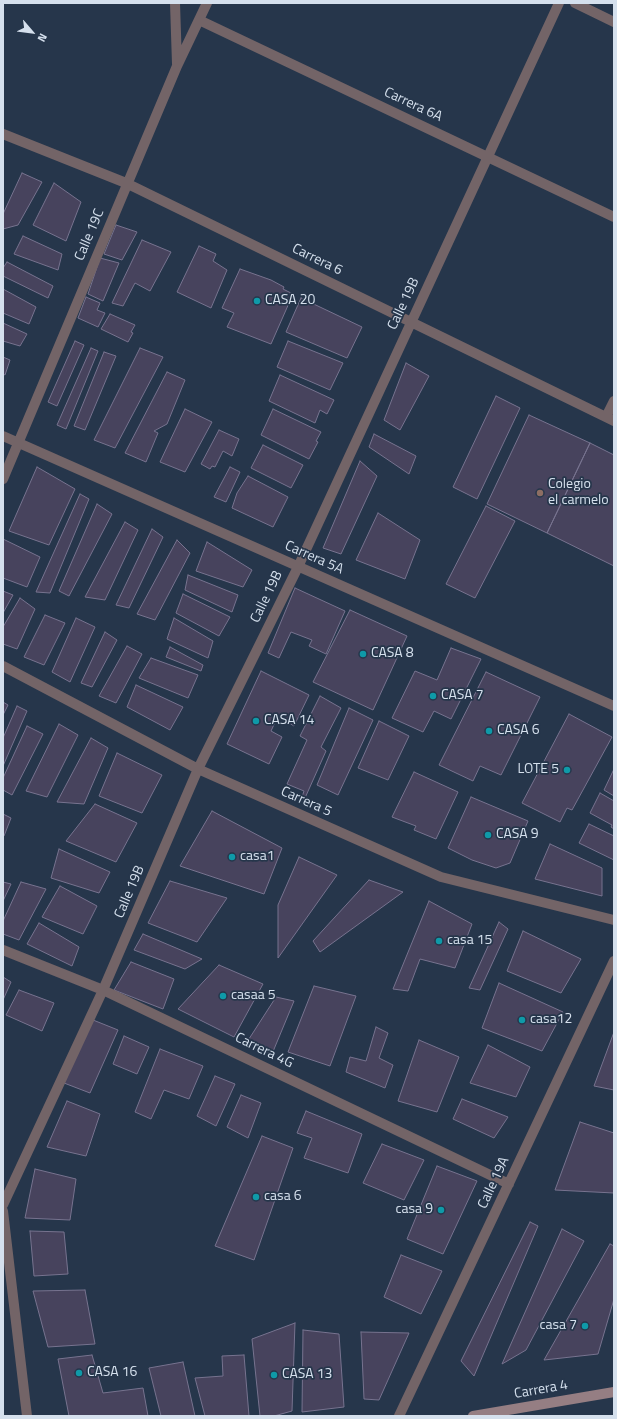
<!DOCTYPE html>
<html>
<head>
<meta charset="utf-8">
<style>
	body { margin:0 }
	#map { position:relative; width:617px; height:1419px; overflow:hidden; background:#26364b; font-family:"Titillium Web",sans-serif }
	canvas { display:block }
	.frame { position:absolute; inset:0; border:4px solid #d5e0ed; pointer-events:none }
	.north { position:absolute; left:12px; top:12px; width:40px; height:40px; -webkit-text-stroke:3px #26364b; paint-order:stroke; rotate:118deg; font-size:11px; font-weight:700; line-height:16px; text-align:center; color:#d5e0ed }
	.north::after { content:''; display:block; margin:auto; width:14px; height:18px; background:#d5e0ed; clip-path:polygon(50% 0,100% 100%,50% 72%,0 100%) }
</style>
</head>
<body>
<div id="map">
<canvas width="617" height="1419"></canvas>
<div class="frame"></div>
<div class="north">N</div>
</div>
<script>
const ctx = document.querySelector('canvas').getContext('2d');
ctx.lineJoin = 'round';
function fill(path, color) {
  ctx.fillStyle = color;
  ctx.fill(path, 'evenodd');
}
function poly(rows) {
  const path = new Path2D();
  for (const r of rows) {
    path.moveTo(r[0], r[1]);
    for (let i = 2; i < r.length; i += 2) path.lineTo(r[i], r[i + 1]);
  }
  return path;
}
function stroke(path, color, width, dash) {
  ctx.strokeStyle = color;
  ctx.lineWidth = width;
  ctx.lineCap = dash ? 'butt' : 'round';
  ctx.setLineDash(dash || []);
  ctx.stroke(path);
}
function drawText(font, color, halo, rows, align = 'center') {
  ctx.font = font + ' "Titillium Web",sans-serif';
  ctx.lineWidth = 3.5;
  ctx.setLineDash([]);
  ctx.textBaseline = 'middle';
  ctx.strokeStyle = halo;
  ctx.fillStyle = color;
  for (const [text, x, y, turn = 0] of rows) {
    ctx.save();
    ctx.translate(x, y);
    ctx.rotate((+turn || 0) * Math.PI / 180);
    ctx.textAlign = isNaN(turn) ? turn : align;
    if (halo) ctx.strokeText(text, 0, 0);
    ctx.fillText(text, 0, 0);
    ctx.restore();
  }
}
const building = poly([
	[22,173,42,182,18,225,3,229,3,214,22,173],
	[54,183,81,202,66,241,33,225,54,183],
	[116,225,137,232,122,260,104,254,116,225],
	[23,236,62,254,58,270,14,254,23,236],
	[142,240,171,252,150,291,135,283,123,306,112,303,142,240],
	[199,246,216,254,213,261,227,270,211,308,177,292,199,246],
	[100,258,119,263,103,301,88,294,100,258],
	[7,262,53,286,48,298,3,276,3,268,7,262],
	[240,269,271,280,284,287,283,289,293,294,271,344,227,327,234,313,222,308,240,269],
	[3,289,36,307,29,324,3,313,3,289],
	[86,297,100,303,97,310,105,313,98,327,78,318,86,297],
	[301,298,362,327,347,358,286,332,301,298],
	[110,314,135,325,131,332,133,333,128,342,101,329,110,314],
	[3,323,27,334,20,346,3,341,3,323],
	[75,341,84,345,57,406,48,402,75,341],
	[288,341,343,363,330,390,277,367,288,341],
	[91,348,98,351,66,429,57,425,91,348],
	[140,348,163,357,115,448,94,440,140,348],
	[104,352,116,356,85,430,74,426,104,352],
	[3,357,10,360,5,375,3,374,3,357],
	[406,363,429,376,400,430,384,420,406,363],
	[167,372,185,380,167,424,154,431,158,433,146,462,125,453,167,372],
	[280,375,334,400,327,414,320,410,315,423,269,401,280,375],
	[496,396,520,408,477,499,453,487,496,396],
	[185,409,212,422,185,472,160,462,185,409],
	[273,409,321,432,316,441,318,442,309,459,261,435,273,409],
	[529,415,590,443,547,533,487,504,529,415],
	[219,430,239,439,232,456,223,451,215,467,212,466,210,469,201,464,219,430],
	[374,434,416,456,409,474,369,447,374,434],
	[590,443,614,455,614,566,547,533,590,443],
	[263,445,303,465,291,488,251,468,263,445],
	[360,461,377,476,341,554,323,548,360,461],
	[37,467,75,489,49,545,9,531,37,467],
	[230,467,240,472,226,502,214,497,230,467],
	[248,476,288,497,273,527,232,508,237,493,248,476],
	[80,494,89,499,50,593,36,592,80,494],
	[97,504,112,514,69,596,59,591,97,504],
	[486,506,515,521,475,598,446,584,486,506],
	[378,513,420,540,405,579,356,560,378,513],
	[125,522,138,530,105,600,85,597,125,522],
	[152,529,163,537,129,608,116,605,152,529],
	[3,539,40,557,27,587,3,578,3,539],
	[177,540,190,553,155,620,137,614,177,540],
	[207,542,252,570,243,587,196,571,207,542],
	[188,575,238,595,232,612,185,590,188,575],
	[295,588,345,611,326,654,309,646,312,640,291,632,279,658,268,653,295,588],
	[3,591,13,595,3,613,3,591],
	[183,594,230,617,219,636,176,613,183,594],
	[20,598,35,609,17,649,3,644,3,627,20,598],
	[350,610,407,636,373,710,313,682,350,610],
	[45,615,65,623,44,665,24,657,45,615],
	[76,618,95,627,70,682,52,672,76,618],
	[174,618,213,641,208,658,167,639,174,618],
	[105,632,117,640,92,687,81,683,105,632],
	[127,646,142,654,116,703,99,696,127,646],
	[170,647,203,665,201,671,166,657,170,647],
	[451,648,481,659,451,719,434,711,423,732,392,718,415,671,437,680,451,648],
	[151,658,198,675,188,698,139,678,151,658],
	[261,671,309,695,294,726,278,716,271,731,282,737,269,764,227,744,261,671],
	[486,672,540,697,501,775,480,766,473,781,439,765,486,672],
	[136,685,183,707,170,730,127,707,136,685],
	[320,696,341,708,321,747,326,751,305,798,302,797,304,791,287,784,307,740,300,736,320,696],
	[3,702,8,705,3,715,3,702],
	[17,706,27,711,3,766,3,738,17,706],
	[349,708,373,720,338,795,317,785,349,708],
	[569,714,612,737,572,810,567,808,560,822,522,803,569,714],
	[379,721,409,736,388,780,358,768,379,721],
	[59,724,78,735,47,797,26,791,59,724],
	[27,726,43,734,12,795,3,790,3,778,27,726],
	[91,738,108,748,84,804,57,802,91,738],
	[117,753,162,775,142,813,99,796,117,753],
	[614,769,614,796,604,790,614,769],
	[414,772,458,792,436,839,414,830,416,826,392,817,414,772],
	[600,793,614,801,614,829,611,827,612,825,590,813,600,793],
	[471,797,528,821,510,863,496,868,472,860,448,848,471,797],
	[95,804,137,823,116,862,66,841,95,804],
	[212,811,282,848,264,894,180,866,212,811],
	[3,814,11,818,4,836,3,835,3,814],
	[589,824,614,836,614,860,579,843,589,824],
	[550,844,602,868,602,896,535,879,550,844],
	[59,849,110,872,99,893,51,878,59,849],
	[299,857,337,875,278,958,278,905,299,857],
	[369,880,403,892,320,952,313,941,369,880],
	[170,881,227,898,197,942,148,923,170,881],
	[3,882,11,884,3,901,3,882],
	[21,882,46,889,19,940,3,934,3,921,21,882],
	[60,886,97,906,83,934,42,917,60,886],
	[429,901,472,924,455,968,420,959,408,991,393,989,429,901],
	[499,922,508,929,480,990,469,988,499,922],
	[39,923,79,947,72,966,27,944,39,923],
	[523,931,581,959,561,993,507,971,523,931],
	[143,934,202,959,185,969,134,950,143,934],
	[131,962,174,979,163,1009,114,990,131,962],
	[219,965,263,984,234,1037,178,1009,219,965],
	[3,977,11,982,3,1000,3,977],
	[499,983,563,1012,542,1051,482,1028,499,983],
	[314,986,356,996,330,1066,288,1052,314,986],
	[19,990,54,1003,42,1031,6,1015,19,990],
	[276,997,294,1001,272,1054,247,1042,276,997],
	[93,1020,118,1030,90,1093,64,1083,93,1020],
	[376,1027,388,1033,379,1058,393,1065,385,1088,346,1072,350,1057,366,1061,376,1027],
	[614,1032,614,1090,594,1086,614,1032],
	[124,1036,149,1047,137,1074,113,1064,124,1036],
	[419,1040,459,1057,437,1112,398,1101,419,1040],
	[488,1045,530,1067,516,1097,470,1083,488,1045],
	[160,1049,203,1066,189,1099,164,1090,151,1119,135,1112,160,1049],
	[215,1076,235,1084,216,1126,197,1116,215,1076],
	[241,1095,261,1103,248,1138,227,1127,241,1095],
	[462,1099,508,1117,494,1138,453,1119,462,1099],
	[67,1101,100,1114,86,1156,47,1147,67,1101],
	[306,1111,362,1134,348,1173,304,1158,312,1138,297,1133,306,1111],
	[580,1122,614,1133,614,1193,555,1190,580,1122],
	[262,1136,293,1148,254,1260,215,1246,262,1136],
	[382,1144,424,1160,404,1200,363,1183,382,1144],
	[437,1166,477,1181,443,1254,407,1239,437,1166],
	[35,1169,76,1179,70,1220,25,1218,35,1169],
	[530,1222,538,1226,474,1376,461,1361,530,1222],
	[562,1229,584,1241,526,1350,502,1364,562,1229],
	[30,1231,64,1232,68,1274,34,1276,30,1231],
	[610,1244,614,1246,614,1299,598,1354,544,1360,610,1244],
	[401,1255,442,1271,421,1314,384,1297,401,1255],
	[85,1290,95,1344,48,1347,33,1291,85,1290],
	[295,1323,292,1411,274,1416,260,1416,252,1339,295,1323],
	[303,1330,339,1334,344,1407,302,1412,303,1330],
	[361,1332,409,1333,379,1400,364,1399,361,1332],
	[92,1355,103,1393,143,1388,148,1416,69,1416,58,1359,92,1355],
	[244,1355,249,1416,205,1416,195,1378,223,1376,222,1356,244,1355],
	[183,1362,195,1416,161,1416,149,1368,183,1362]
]);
fill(building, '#47435d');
stroke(building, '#77738f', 1);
stroke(poly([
	[175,3,177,64],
	[575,3,614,22],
	[199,20,614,217],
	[3,134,126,183,614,421],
	[606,417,614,401],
	[3,436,614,706],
	[3,479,177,66,207,3],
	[3,666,198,769,441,877,614,920],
	[3,950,103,990,509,1184],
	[3,1205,103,990,198,769,298,567,559,3],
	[3,1211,27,1416],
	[399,1416,614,961]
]), '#736467', 10);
stroke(poly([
	[473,1416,614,1392]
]), '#957e83', 10);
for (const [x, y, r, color] of [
	[257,301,4,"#0f9aa8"],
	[540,493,4,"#8d6e63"],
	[363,654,4,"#0f9aa8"],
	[433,696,4,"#0f9aa8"],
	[256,721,4,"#0f9aa8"],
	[489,731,4,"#0f9aa8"],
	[567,770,4,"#0f9aa8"],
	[488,835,4,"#0f9aa8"],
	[232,857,4,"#0f9aa8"],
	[439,941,4,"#0f9aa8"],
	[223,996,4,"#0f9aa8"],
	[522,1020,4,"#0f9aa8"],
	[256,1197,4,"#0f9aa8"],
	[441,1210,4,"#0f9aa8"],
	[585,1326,4,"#0f9aa8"],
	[79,1373,4,"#0f9aa8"],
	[274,1375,4,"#0f9aa8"]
]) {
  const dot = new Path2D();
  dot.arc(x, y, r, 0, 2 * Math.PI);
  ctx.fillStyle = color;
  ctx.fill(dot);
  stroke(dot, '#26364b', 1.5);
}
drawText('14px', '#d5e0ed', '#26364b', [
	["Carrera 6A",413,105,25],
	["Calle 19C",90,235,-67],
	["Carrera 6",317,260,26],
	["Calle 19B",404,304,-65],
	["Carrera 5A",314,558,24],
	["Calle 19B",267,597,-64],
	["Carrera 5",306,802,24],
	["Calle 19B",130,892,-67],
	["Carrera 4G",264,1051,26],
	["Calle 19A",494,1183,-65],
	["Carrera 4",541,1390,-10]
]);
drawText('14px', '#d5e0ed', '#26364b', [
	["CASA 20",265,301],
	["Colegio",548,485],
	["el carmelo",548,501],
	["CASA 8",371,654],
	["CASA 7",441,696],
	["CASA 14",264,721],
	["CASA 6",497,731],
	["LOTE 5",559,770,"right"],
	["CASA 9",496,835],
	["casa1",240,857],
	["casa 15",447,941],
	["casaa 5",231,996],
	["casa12",530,1020],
	["casa 6",264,1197],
	["casa 9",433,1210,"right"],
	["casa 7",577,1326,"right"],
	["CASA 16",87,1373],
	["CASA 13",282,1375]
], 'left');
</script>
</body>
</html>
